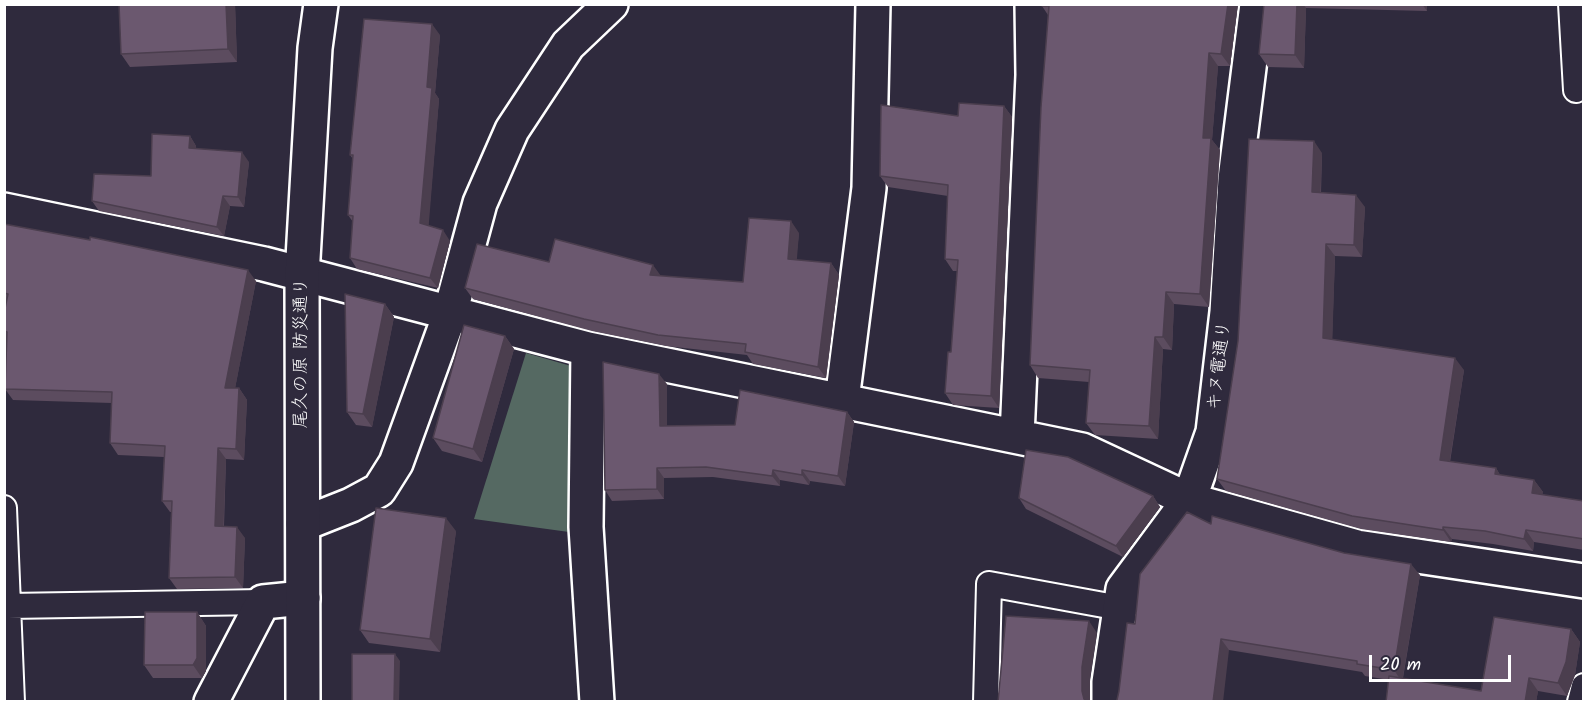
<!DOCTYPE html>
<html>
<head>
<meta charset="utf-8">
<style>
	body { margin:0 }
	#map { position:relative; width:1588px; height:706px; overflow:hidden; background:#2f2a3d; font-family:Kalam,sans-serif }
	canvas { display:block }
	.frame { position:absolute; inset:0; border:6px solid #fff; pointer-events:none }
	.scale { position:absolute; left:1369px; top:655px; width:142px; height:27px; box-sizing:border-box; border:3px solid #fff; border-top:0; padding-left:8px; font-size:18px; line-height:21px; white-space:nowrap; color:#fff; -webkit-text-stroke:4px #2f2a3d; paint-order:stroke }
</style>
</head>
<body>
<div id="map">
<canvas width="1588" height="706"></canvas>
<div class="frame"></div>
<div class="scale">20 m</div>
</div>
<script>
const ctx = document.querySelector('canvas').getContext('2d');
ctx.lineJoin = 'round';
function fill(path, color) {
  ctx.fillStyle = color;
  ctx.fill(path, 'evenodd');
}
function poly(rows) {
  const path = new Path2D();
  for (const r of rows) {
    path.moveTo(r[0], r[1]);
    for (let i = 2; i < r.length; i += 2) path.lineTo(r[i], r[i + 1]);
  }
  return path;
}
function stroke(path, color, width, dash) {
  ctx.strokeStyle = color;
  ctx.lineWidth = width;
  ctx.lineCap = dash ? 'butt' : 'round';
  ctx.setLineDash(dash || []);
  ctx.stroke(path);
}
function drawText(font, color, halo, rows, align = 'center') {
  ctx.font = font + ' Kalam,"Klee One",sans-serif';
  ctx.lineWidth = 4.5;
  ctx.setLineDash([]);
  ctx.textBaseline = 'middle';
  ctx.strokeStyle = halo;
  ctx.fillStyle = color;
  for (const [text, x, y, turn = 0] of rows) {
    ctx.save();
    ctx.translate(x, y);
    ctx.rotate((+turn || 0) * Math.PI / 180);
    ctx.textAlign = isNaN(turn) ? turn : align;
    if (halo) ctx.strokeText(text, 0, 0);
    ctx.fillText(text, 0, 0);
    ctx.restore();
  }
}
fill(poly([
	[526,353,571,366,569,532,474,519]
]), '#556962');
const lane = poly([
	[1571,4,1576,90],
	[4,508,12,702],
	[8,606,263,602],
	[986,702,989,584,1120,608],
	[1580,702,1584,686]
]);
const street = poly([
	[4,210,264,264,588,349,1082,450,1189,500,1357,547,1584,581],
	[588,349,586,527,597,702],
	[842,400,869,188,873,4],
	[1017,436,1033,75,1032,4],
	[303,524,351,505,379,490,396,463,450,314,480,203,512,130,568,45,611,4],
	[211,702,263,602,303,598],
	[1109,702,1109,682,1123,589,1189,500,1213,432,1227,312,1235,179,1257,4]
]);
const secondary = poly([
	[303,702,302,276,315,48,321,4]
]);
stroke(lane, '#fff', 28);
stroke(street, '#fff', 38);
stroke(secondary, '#fff', 38);
stroke(lane, '#2f2a3d', 24);
stroke(street, '#2f2a3d', 33);
stroke(secondary, '#2f2a3d', 33);
fill(poly([
	[235,4,237,62,130,67,121,54],
	[1238,4,1230,66,1218,66,1212,140,1220,150,1209,307,1174,304,1172,350,1163,349,1158,439,1095,435,1086,423,1089,382,1038,378,1030,365,1048,15,1042,6],
	[1264,4,1427,4,1427,11,1306,8,1304,68,1268,67,1259,54],
	[440,35,435,93,439,99,428,226,450,241,438,288,357,269,350,258,353,222,348,215,353,159,350,155],
	[1004,106,1012,117,999,408,953,405,945,393,951,352,957,271,953,271,945,259,948,196,888,187,880,176,958,116],
	[190,136,196,146,196,149,249,162,244,207,230,206,224,236,99,211,92,201,151,176],
	[1322,153,1321,193,1365,207,1362,257,1335,256,1332,340,1464,370,1450,462,1496,468,1500,475,1534,480,1543,492,1542,495,1584,501,1584,550,1534,542,1533,551,1493,544,1452,539,1451,542,1361,529,1226,491,1217,479],
	[4,224,256,281,235,388,239,388,247,400,244,460,226,459,224,526,245,538,243,588,177,589,169,578,171,512,170,512,162,501,164,457,118,455,110,443,112,403,13,400,5,389,7,339,4,336,4,313,6,304,4,304],
	[799,233,796,260,831,263,839,275,826,378,753,364,747,355,666,346,592,331,473,299,465,288,549,262,661,276,743,282],
	[385,304,394,317,372,427,356,425,347,412],
	[505,336,514,349,482,462,442,451,433,438],
	[667,384,667,426,735,425,847,412,854,422,845,486,810,481,809,485,780,480,780,486,713,477,664,478,664,499,612,501,605,490],
	[1153,496,1160,507,1123,557,1026,509,1019,498],
	[1211,524,1420,575,1403,678,1481,691,1571,629,1580,642,1575,675,1567,696,1538,691,1536,702,1386,702,1389,680,1365,676,1362,672,1229,650,1117,700,1135,624],
	[456,531,440,652,369,643,360,630],
	[197,612,206,626,206,671,202,678,153,678,144,665]
]), '#5c4c5f');
fill(poly([
	[226,4,235,4,237,62,228,49],
	[1228,4,1238,4,1230,66,1221,54],
	[1297,4,1303,4,1306,8,1304,68,1295,55],
	[1422,4,1427,4,1427,11],
	[432,24,440,35,435,93,439,99,428,234,420,223,427,87],
	[1209,53,1218,66,1212,140,1220,150,1209,307,1200,294,1203,138],
	[1004,106,1012,117,999,408,991,396],
	[190,136,196,146,196,158,189,148],
	[1314,141,1322,153,1320,205,1312,192],
	[242,152,249,162,244,207,238,197],
	[1356,195,1365,207,1362,257,1354,245],
	[223,196,230,206,224,236,217,227],
	[791,221,799,233,796,270,788,259],
	[443,230,450,241,438,288,430,278],
	[1326,244,1335,256,1332,351,1323,338],
	[831,263,839,275,826,378,818,367],
	[653,265,661,276,650,275],
	[248,270,256,281,233,399,225,388],
	[1166,292,1174,304,1172,350,1163,337],
	[385,304,394,317,372,427,363,414],
	[505,336,514,349,482,462,473,449],
	[1155,337,1163,349,1158,439,1149,426],
	[1455,358,1464,370,1448,472,1440,460],
	[659,374,667,384,667,436,660,426],
	[239,388,247,400,244,460,236,449],
	[847,412,854,422,845,486,838,476],
	[218,448,226,459,223,537,215,526],
	[657,468,664,478,664,499,657,489],
	[1496,468,1504,481,1495,474],
	[773,470,780,480,780,486,772,476],
	[802,470,810,481,809,485,802,475],
	[1534,480,1543,492,1540,506,1532,493],
	[1153,496,1160,507,1123,557,1116,546],
	[446,518,456,531,440,652,430,639],
	[237,527,245,538,243,588,235,577],
	[1443,527,1452,539,1451,542,1443,530],
	[1526,530,1534,542,1533,551,1524,539],
	[1411,564,1420,575,1402,682,1394,670],
	[197,612,206,626,206,671,202,678,193,665],
	[1089,621,1097,633,1090,679,1090,702,1086,702,1084,699,1082,691,1082,667],
	[1571,629,1580,642,1575,675,1567,696,1558,683],
	[1221,639,1229,650,1223,702,1213,702],
	[395,654,400,661,399,702,394,702],
	[1529,678,1538,691,1536,702,1525,702]
]), '#4b3e4e');
const building = poly([
	[119,4,226,4,228,49,121,54,119,4],
	[1042,4,1228,4,1221,54,1209,53,1203,138,1211,138,1200,294,1166,292,1163,337,1155,337,1149,426,1086,423,1090,370,1030,365,1041,107,1049,6,1042,6,1042,4],
	[1264,4,1297,4,1295,55,1259,54,1264,4],
	[364,19,432,24,427,87,432,88,420,223,443,230,430,278,350,258,353,216,348,215,353,155,350,155,364,19],
	[959,103,1004,106,991,396,945,393,948,352,951,352,958,260,945,259,948,185,880,176,881,105,958,116,959,103],
	[152,134,190,136,189,148,242,152,238,197,223,196,217,227,92,201,94,174,151,176,152,134],
	[1249,139,1314,141,1312,192,1356,195,1354,245,1326,244,1323,338,1455,358,1440,460,1496,468,1495,474,1534,480,1532,493,1584,501,1584,539,1526,530,1524,539,1485,531,1443,527,1443,530,1352,516,1217,479,1238,341,1249,139],
	[749,218,791,221,788,259,831,263,818,367,745,352,746,344,658,335,584,319,465,288,477,244,549,262,555,239,653,265,650,275,743,282,749,218],
	[4,224,90,240,90,237,248,270,225,388,239,388,236,449,218,448,215,526,237,527,235,577,169,578,172,501,162,501,165,446,110,443,112,392,5,389,7,332,4,331,4,313,8,294,4,293,4,224],
	[345,294,385,304,363,414,347,412,345,294],
	[464,325,505,336,473,449,433,438,464,325],
	[603,362,659,374,660,426,735,425,740,390,847,412,838,476,802,470,802,475,773,470,772,476,706,467,657,468,657,489,605,490,603,362],
	[1026,450,1068,457,1153,496,1116,546,1019,498,1026,450],
	[376,508,446,518,430,639,360,630,376,508],
	[1187,512,1211,524,1212,516,1344,553,1411,564,1394,670,1357,664,1357,661,1221,639,1213,702,1115,702,1117,700,1119,691,1127,623,1135,624,1140,574,1187,512],
	[145,612,197,612,197,658,193,665,144,665,145,612],
	[1006,616,1089,621,1082,667,1082,691,1084,699,1087,702,998,702,1006,616],
	[1494,617,1571,629,1566,662,1558,683,1529,678,1525,702,1386,702,1389,676,1481,691,1494,617],
	[352,654,395,654,394,702,352,702,352,654]
]);
fill(building, '#6b586f');
stroke(building, '#4b3e4e', 1.5);
drawText('18px', '#fff', '#2f2a3d', [
	["尾久の原 防災通り",303,353,-90],
	["キヌ電通り",1221,366,-83]
]);
</script>
</body>
</html>
